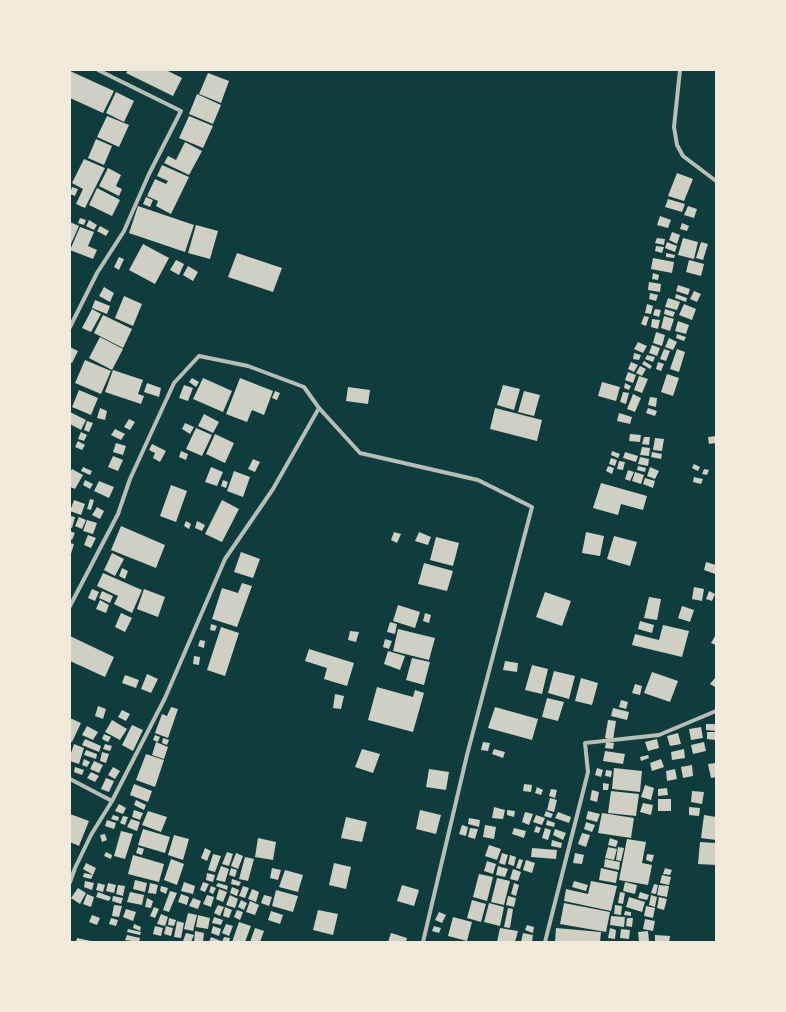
<!DOCTYPE html>
<html>
<head>
<meta charset="utf-8">
<style>
	body { margin:0 }
	#map { position:relative; width:786px; height:1012px; overflow:hidden; background:#0f3d3e; font-family:Rubik,sans-serif }
	canvas { display:block }
	.frame { position:absolute; inset:0; border:71px solid #f1e9da; pointer-events:none }
</style>
</head>
<body>
<div id="map">
<canvas width="786" height="1012"></canvas>
<div class="frame"></div>
</div>
<script>
const ctx = document.querySelector('canvas').getContext('2d');
ctx.lineJoin = 'round';
function fill(path, color) {
  ctx.fillStyle = color;
  ctx.fill(path, 'evenodd');
}
function poly(rows) {
  const path = new Path2D();
  for (const r of rows) {
    path.moveTo(r[0], r[1]);
    for (let i = 2; i < r.length; i += 2) path.lineTo(r[i], r[i + 1]);
  }
  return path;
}
function stroke(path, color, width, dash) {
  ctx.strokeStyle = color;
  ctx.lineWidth = width;
  ctx.lineCap = dash ? 'butt' : 'round';
  ctx.setLineDash(dash || []);
  ctx.stroke(path);
}
fill(poly([
	[128,70,166,70,182,78,173,96,126,73],
	[70,71,114,91,103,113,70,98],
	[208,73,229,81,221,103,199,94],
	[116,92,134,101,124,122,106,113],
	[197,94,221,105,213,124,189,114],
	[107,116,129,125,119,147,97,137],
	[189,116,213,126,203,148,179,138],
	[96,139,112,146,104,165,88,158],
	[185,142,202,151,189,175,164,163,168,156,176,160],
	[84,159,105,168,85,208,76,204,83,189,72,183],
	[162,165,189,177,171,214,156,206,158,201,147,196,155,179,166,184,168,181,157,176],
	[108,168,121,175,116,186,122,189,119,196,99,186],
	[677,173,693,179,684,201,668,196],
	[72,187,78,189,75,196,70,194],
	[97,188,120,200,112,216,89,205],
	[146,197,153,200,150,207,143,204],
	[668,199,685,204,682,212,665,207],
	[138,206,194,225,185,252,129,233],
	[688,206,697,209,694,218,684,215],
	[660,216,671,220,668,228,657,225],
	[80,218,86,220,84,225,78,223],
	[89,220,97,225,94,230,86,226],
	[70,222,79,226,70,246],
	[682,223,689,226,687,231,680,229],
	[196,225,218,231,210,259,188,253],
	[100,226,109,231,106,236,97,231],
	[80,227,94,232,88,246,97,250,93,259,70,250],
	[672,232,680,235,677,244,669,240],
	[657,238,665,239,664,245,655,243],
	[683,238,698,242,694,259,678,255],
	[667,242,677,246,675,252,665,248],
	[701,242,708,244,703,260,696,258],
	[143,244,169,258,155,284,129,270],
	[656,246,664,247,662,253,655,251],
	[237,253,282,268,273,292,228,277],
	[666,253,675,255,674,258,666,257],
	[119,257,124,259,119,270,114,267],
	[653,258,674,262,672,273,651,269],
	[176,260,184,264,179,275,170,270],
	[689,260,704,264,701,276,686,272],
	[188,266,198,272,193,281,183,275],
	[653,273,659,275,658,280,652,279],
	[649,282,661,284,660,292,648,290],
	[678,285,690,289,688,295,676,291],
	[104,287,114,293,110,302,99,296],
	[694,291,701,294,697,302,690,299],
	[650,293,658,295,656,301,649,299],
	[676,294,687,298,686,302,675,298],
	[124,296,142,304,133,326,115,318],
	[668,298,680,302,677,310,665,307],
	[95,300,110,306,107,314,92,308],
	[647,304,653,306,651,314,645,313],
	[684,304,696,309,692,320,679,315],
	[92,309,101,314,91,332,82,328],
	[655,309,661,310,659,317,653,315],
	[665,309,675,312,673,317,664,314],
	[103,315,132,329,123,348,94,333],
	[644,316,649,317,646,326,641,324],
	[664,316,674,319,670,331,661,328],
	[652,319,660,320,658,329,651,327],
	[678,321,689,325,686,334,675,331],
	[656,332,665,335,662,346,653,343],
	[677,334,686,337,684,341,676,338],
	[100,337,123,349,112,370,89,358],
	[669,338,677,342,673,350,665,347],
	[638,342,647,346,643,353,634,349],
	[652,345,660,348,657,356,649,353],
	[70,347,78,351,72,363,70,362],
	[664,349,670,351,666,361,660,359],
	[677,349,685,352,679,372,670,369],
	[634,353,641,355,639,360,633,359],
	[647,355,655,357,653,362,645,359],
	[85,360,111,371,101,394,75,383],
	[644,361,652,366,650,369,642,364],
	[631,362,638,365,634,372,628,369],
	[658,362,664,364,661,371,656,369],
	[640,366,646,369,642,376,636,373],
	[113,370,143,380,138,394,144,396,141,404,105,392],
	[628,372,636,375,633,383,625,380],
	[667,374,679,378,673,396,661,392],
	[639,376,648,379,642,393,634,390],
	[192,378,199,382,196,387,189,382],
	[203,378,232,391,223,412,193,399],
	[240,378,273,391,264,415,252,410,247,422,226,414],
	[602,382,620,387,616,401,598,396],
	[147,383,161,388,159,397,144,392],
	[625,383,631,386,629,390,624,388],
	[184,385,193,388,188,401,179,398],
	[503,385,520,389,514,410,497,405],
	[348,387,370,390,368,404,346,401],
	[79,390,98,398,91,415,72,407],
	[275,391,280,393,277,400,272,398],
	[524,391,540,395,534,416,518,412],
	[623,392,629,393,626,404,620,402],
	[633,394,641,398,635,412,627,409],
	[650,397,657,398,656,407,648,405],
	[100,408,107,411,105,420,97,418],
	[495,408,542,420,537,441,490,429],
	[648,408,657,411,655,416,646,413],
	[70,412,86,420,81,430,70,424],
	[619,413,632,417,630,424,617,421],
	[204,414,219,422,213,433,198,426],
	[129,419,135,422,130,430,124,427],
	[87,421,93,423,89,432,84,430],
	[185,423,194,427,190,434,182,429],
	[196,428,212,435,202,456,186,449],
	[115,429,125,434,121,440,111,435],
	[81,432,87,435,84,441,78,439],
	[215,434,234,443,225,463,206,454],
	[630,434,641,435,640,442,629,441],
	[716,436,716,443,709,444,708,437],
	[644,437,650,437,649,445,642,444],
	[655,438,664,439,662,451,653,450],
	[78,441,85,445,82,450,75,447],
	[116,443,126,446,123,455,113,452],
	[152,444,166,451,160,462,153,458,155,453,149,450],
	[642,447,650,448,649,456,640,455],
	[181,451,188,454,186,460,179,457],
	[612,451,620,454,618,458,611,455],
	[625,452,638,456,636,462,623,458],
	[652,452,662,454,661,459,651,457],
	[113,456,123,460,118,471,108,467],
	[640,457,649,459,648,466,638,464],
	[611,458,617,460,615,466,609,464],
	[253,459,260,462,255,472,248,469],
	[619,461,625,462,623,470,617,469],
	[694,464,700,467,698,471,692,468],
	[608,466,614,468,612,474,606,471],
	[638,466,646,468,645,472,637,470],
	[83,467,92,471,90,475,81,471],
	[211,467,223,472,217,486,205,482],
	[650,467,659,471,655,479,647,476],
	[72,469,83,475,75,489,70,487,70,473],
	[704,469,709,470,707,475,702,474],
	[628,470,634,472,630,481,625,479],
	[234,471,250,477,243,497,227,491],
	[635,472,644,475,641,484,632,481],
	[694,477,703,479,701,484,693,482],
	[645,478,655,481,653,488,643,484],
	[85,480,93,484,90,489,83,485],
	[223,480,228,482,226,488,221,486],
	[99,481,114,487,109,498,94,491],
	[601,483,647,496,643,510,621,504,618,515,593,508],
	[171,485,187,491,176,522,160,516],
	[90,499,94,500,91,510,87,509],
	[74,500,85,504,81,515,70,511],
	[222,500,239,509,222,542,205,534],
	[97,507,104,511,100,519,92,515],
	[70,516,75,517,72,528,70,527],
	[79,517,86,520,82,529,75,526],
	[87,520,97,523,93,534,83,531],
	[186,521,191,524,189,529,184,526],
	[197,521,205,525,202,531,195,528],
	[121,526,165,545,156,568,111,550],
	[70,531,75,533,72,540,70,539],
	[394,532,401,534,397,543,391,540],
	[419,532,431,537,428,545,415,541],
	[586,532,604,536,600,556,582,553],
	[88,535,96,538,91,548,84,545],
	[614,536,637,542,630,566,607,559],
	[436,537,459,543,453,566,430,560],
	[70,543,74,544,70,557],
	[241,552,260,559,253,578,234,572],
	[112,553,124,559,115,576,104,570],
	[706,562,716,565,715,574,704,570],
	[424,563,453,571,447,591,418,584],
	[122,568,128,571,125,579,119,576],
	[103,573,142,590,132,613,114,604,118,596,97,586],
	[242,583,252,586,237,627,212,619,222,588,238,593],
	[694,587,704,589,702,601,692,599],
	[92,589,99,592,95,601,88,598],
	[144,589,165,597,158,617,137,609],
	[102,591,113,596,110,603,99,598],
	[709,591,715,594,712,601,706,599],
	[545,592,571,601,562,626,536,617],
	[649,597,661,599,657,620,644,618],
	[100,600,109,605,106,613,96,609],
	[398,605,420,612,415,628,393,621],
	[682,606,694,610,690,622,678,618],
	[121,613,132,618,125,632,115,627],
	[425,613,431,615,429,623,423,621],
	[640,621,654,625,652,633,638,629],
	[390,622,397,624,395,634,387,632],
	[211,624,217,626,215,631,210,630],
	[663,625,689,631,682,657,632,645,635,634,659,640],
	[221,627,239,633,225,676,207,670],
	[398,629,435,638,429,660,393,651],
	[350,631,359,632,356,642,348,640],
	[70,636,114,657,105,677,70,661],
	[715,636,716,637,716,645,711,643],
	[385,639,392,641,389,649,383,647],
	[200,640,205,641,204,648,198,646],
	[309,649,354,663,347,686,324,679,327,668,305,661],
	[388,651,405,656,400,670,384,664],
	[194,656,200,657,199,665,193,664],
	[412,658,430,662,424,685,406,680],
	[505,661,518,663,517,672,503,670],
	[532,665,548,669,542,694,525,690],
	[554,671,575,676,569,699,548,693],
	[652,672,678,681,670,702,644,693],
	[147,674,158,679,151,693,141,689],
	[125,675,139,680,136,688,122,683],
	[581,678,598,683,592,705,575,701],
	[715,678,716,679,715,687,710,684],
	[635,684,642,686,640,695,632,693],
	[377,687,413,697,415,690,424,693,413,732,368,720],
	[335,694,344,696,341,709,333,708],
	[547,698,564,702,558,721,542,717],
	[621,700,628,702,626,709,619,707],
	[98,706,106,709,103,719,95,716],
	[171,707,178,709,168,738,155,733,162,714,167,716],
	[495,707,538,719,532,740,488,728],
	[613,708,629,712,627,720,611,716],
	[122,710,130,714,126,721,118,717],
	[70,718,81,723,72,742,70,741],
	[112,720,127,729,120,740,105,732],
	[608,720,616,721,613,740,605,738],
	[706,724,716,724,716,731,706,730],
	[132,725,143,730,133,751,122,745],
	[87,726,98,732,93,740,82,735],
	[701,727,703,738,691,740,689,729],
	[707,732,716,732,716,740,707,739],
	[678,733,681,744,670,746,667,736],
	[104,734,111,737,108,742,102,739],
	[155,735,160,737,158,742,153,740],
	[163,738,169,740,167,745,162,743],
	[85,739,101,746,99,752,82,745],
	[657,739,659,748,648,751,645,742],
	[156,742,168,747,164,759,152,755],
	[483,742,490,743,488,751,481,750],
	[606,742,614,743,613,749,605,748],
	[704,742,706,751,693,754,691,745],
	[74,744,84,748,79,764,70,761,70,756],
	[105,744,112,746,110,751,103,749],
	[362,749,380,754,373,773,355,767],
	[494,749,505,752,503,758,492,754],
	[684,749,685,758,672,760,671,752],
	[86,750,97,754,96,759,84,755],
	[605,751,625,754,623,764,603,761],
	[102,752,109,754,106,763,100,761],
	[146,754,164,760,155,787,136,780],
	[648,755,649,758,641,761,640,757],
	[84,759,90,762,87,767,82,765],
	[661,759,664,767,652,771,650,763],
	[94,761,103,765,99,773,90,769],
	[716,763,716,777,711,778,708,764],
	[692,765,693,776,683,778,681,767],
	[75,767,84,770,82,775,74,772],
	[113,767,120,771,115,779,108,775],
	[597,768,603,770,601,777,595,775],
	[614,768,642,771,640,792,612,789],
	[429,769,449,772,446,790,426,787],
	[675,769,677,779,667,781,666,771],
	[606,770,612,771,611,777,605,776],
	[91,772,99,776,95,782,87,778],
	[106,778,114,781,109,792,101,789],
	[603,783,609,784,608,790,603,790],
	[134,784,152,791,148,802,130,795],
	[524,784,532,785,531,792,523,791],
	[645,785,654,788,651,800,641,797],
	[537,787,543,790,541,795,535,793],
	[667,788,668,795,658,796,658,789],
	[551,789,557,790,555,798,549,796],
	[592,790,599,792,597,802,590,800],
	[611,791,639,794,636,816,608,813],
	[692,791,704,792,702,804,691,802],
	[550,798,557,800,554,812,547,810],
	[658,799,671,799,671,811,658,811],
	[136,800,146,805,144,810,134,805],
	[643,803,653,805,651,815,640,812],
	[119,804,126,808,123,814,115,811],
	[494,807,505,810,503,819,492,818],
	[689,807,700,808,699,816,689,815],
	[134,810,143,813,140,820,132,817],
	[420,810,441,815,436,834,416,829],
	[507,810,515,811,514,817,507,815],
	[148,811,167,817,161,832,142,825],
	[546,811,553,814,551,818,544,816],
	[588,811,600,814,597,822,586,819],
	[525,812,533,814,529,825,522,822],
	[558,812,571,817,569,823,555,818],
	[602,813,634,818,631,838,598,833],
	[70,814,89,821,79,846,70,842],
	[113,815,119,817,118,821,111,819],
	[536,815,545,818,542,825,533,822],
	[704,815,716,817,716,840,701,838],
	[123,816,128,817,125,825,120,823],
	[346,817,367,822,362,842,341,838],
	[469,818,480,820,479,827,468,824],
	[131,819,140,822,137,831,127,827],
	[107,820,116,823,114,829,105,826],
	[547,820,555,823,554,827,546,825],
	[586,822,595,825,592,832,584,829],
	[462,825,468,827,466,836,459,834],
	[485,825,496,827,494,839,483,837],
	[536,826,541,828,539,833,534,832],
	[470,828,478,829,475,839,468,837],
	[514,828,526,831,524,838,512,834],
	[545,828,551,830,548,840,542,838],
	[143,829,170,837,165,853,138,845],
	[555,829,566,833,563,840,553,835],
	[121,831,133,834,125,859,114,856],
	[582,833,590,835,586,847,578,844],
	[105,834,107,840,102,842,100,835],
	[174,835,189,839,183,860,168,855],
	[258,838,276,842,273,860,255,857],
	[610,838,618,841,616,847,608,845],
	[627,839,646,842,642,863,652,865,648,885,619,880],
	[552,840,562,843,561,848,551,846],
	[700,842,716,843,716,865,698,864],
	[489,845,501,849,497,860,485,856],
	[138,847,144,849,142,855,136,853],
	[608,847,617,849,614,860,605,858],
	[618,847,624,848,621,861,616,860],
	[205,848,211,851,207,861,201,858],
	[532,848,557,850,556,859,531,857],
	[106,852,112,855,111,859,104,856],
	[227,852,233,854,229,866,222,864],
	[236,853,243,856,238,869,231,866],
	[502,853,508,855,505,865,499,863],
	[575,853,584,855,582,864,573,863],
	[213,854,221,856,215,872,208,870],
	[647,854,654,855,652,862,646,860],
	[133,855,164,864,159,882,128,874],
	[510,855,516,857,514,866,508,864],
	[245,857,254,859,248,881,239,879],
	[171,859,184,864,177,885,164,880],
	[519,859,523,860,520,869,516,868],
	[605,859,620,862,619,870,604,867],
	[526,860,535,863,532,873,523,870],
	[487,861,496,864,493,874,484,871],
	[86,863,96,868,93,875,83,869],
	[334,863,351,867,346,889,329,885],
	[221,866,229,869,225,882,216,880],
	[498,866,508,869,505,877,496,875],
	[231,868,237,870,235,877,229,875],
	[272,868,281,870,278,880,270,878],
	[601,868,618,872,616,883,599,880],
	[665,868,672,870,670,875,663,874],
	[513,869,521,872,518,881,510,879],
	[285,870,303,875,298,892,279,887],
	[84,873,93,875,91,879,83,877],
	[207,873,215,875,213,882,206,880],
	[479,874,493,877,487,901,473,897],
	[662,875,671,877,669,885,660,883],
	[497,878,510,881,504,905,491,902],
	[232,879,241,882,239,886,231,884],
	[135,880,147,883,145,892,133,889],
	[85,881,94,883,92,890,84,887],
	[574,881,588,885,586,891,572,887],
	[591,881,617,886,611,911,564,901,566,889,588,894],
	[184,882,195,886,193,894,181,891],
	[203,882,209,884,205,892,200,890],
	[625,882,637,885,635,894,623,891],
	[98,883,105,885,103,892,96,890],
	[108,883,116,885,114,893,106,891],
	[150,883,158,885,156,894,148,893],
	[218,883,228,886,227,890,216,886],
	[514,883,519,885,516,896,511,894],
	[654,884,658,885,656,894,651,893],
	[118,885,125,886,123,896,116,894],
	[402,885,419,890,414,906,397,901],
	[659,885,669,886,667,897,657,895],
	[161,886,168,888,166,894,160,891],
	[211,886,216,888,213,894,209,892],
	[243,886,249,888,245,898,239,896],
	[232,887,239,890,237,896,230,893],
	[78,888,86,893,80,904,71,898],
	[219,889,227,892,223,902,216,899],
	[252,889,259,892,256,902,248,899],
	[276,890,298,896,293,912,272,906],
	[170,891,177,893,169,912,163,910],
	[98,892,111,897,109,901,96,897],
	[130,892,144,895,142,905,127,902],
	[620,892,625,893,623,904,618,903],
	[640,892,649,895,647,900,638,898],
	[87,894,94,897,91,907,83,904],
	[181,894,189,897,187,905,178,902],
	[207,895,214,897,211,907,203,904],
	[230,895,238,899,235,908,226,905],
	[264,895,272,897,269,906,261,903],
	[651,895,657,897,655,907,649,905],
	[113,896,123,898,121,904,112,901],
	[508,896,516,898,514,907,506,905],
	[629,897,645,902,642,912,626,907],
	[659,897,667,899,664,910,657,908],
	[147,898,153,901,151,908,145,907],
	[193,898,201,901,198,909,189,906],
	[241,900,247,903,244,910,238,907],
	[472,900,486,904,481,922,467,918],
	[250,901,259,905,255,915,246,912],
	[489,903,504,907,500,926,484,922],
	[564,903,610,912,606,932,560,924],
	[114,905,122,906,119,917,112,916],
	[218,905,224,907,220,916,214,913],
	[615,905,622,906,621,915,614,914],
	[646,906,655,908,653,918,644,916],
	[154,907,159,909,155,918,150,916],
	[225,907,232,910,229,918,223,916],
	[508,908,513,909,510,928,504,927],
	[126,909,136,912,133,921,123,917],
	[237,910,243,912,240,920,234,917],
	[318,910,338,914,333,935,313,930],
	[271,911,283,915,280,924,268,920],
	[625,911,631,912,631,916,624,915],
	[439,912,446,915,442,923,435,920],
	[188,913,197,915,193,931,184,929],
	[161,914,168,917,165,926,157,924],
	[92,915,100,918,97,925,89,922],
	[198,915,210,918,208,929,196,927],
	[611,916,625,917,624,927,610,925],
	[214,917,223,920,221,925,212,923],
	[453,917,472,922,467,941,448,936],
	[111,918,118,920,116,926,109,924],
	[169,918,176,920,174,926,168,925],
	[627,918,633,918,632,927,626,926],
	[645,919,655,921,653,931,643,929],
	[177,921,184,923,181,938,174,937],
	[239,922,251,926,245,942,232,942],
	[134,924,141,927,140,931,133,928],
	[226,924,233,926,229,936,222,933],
	[527,925,534,927,533,933,525,930],
	[155,926,163,928,161,936,153,934],
	[166,926,173,928,171,936,164,934],
	[213,926,221,929,219,936,211,933],
	[434,926,441,928,439,933,432,931],
	[255,928,264,931,260,942,250,942],
	[500,928,518,931,515,942,497,942],
	[556,928,601,932,600,942,555,942],
	[610,928,616,930,615,939,608,938],
	[128,929,141,932,140,935,127,932],
	[621,929,630,930,629,939,620,938],
	[195,931,204,933,203,942,194,942],
	[648,931,649,941,639,941,638,932],
	[186,933,194,935,191,942,183,941],
	[391,933,407,938,406,942,388,942],
	[523,933,533,935,532,942,521,942],
	[127,935,140,938,139,942,125,940],
	[655,935,670,936,669,942,655,942],
	[211,937,221,941,220,942,209,942],
	[224,937,230,938,229,942,222,942],
	[77,938,91,941,91,942,76,942]
]), '#cfcfc3');
stroke(poly([
	[680,70,674,127,677,145,683,156,716,181],
	[70,327,97,273,124,231,149,174,181,111,98,70],
	[319,408,360,453,478,480,532,507,467,755,423,942],
	[70,606,118,514,130,479,174,383,199,356,248,366,304,387,319,408,273,489,225,559,165,698,112,801,91,835,75,868,70,882],
	[70,779,112,801],
	[545,942,588,772,585,743,659,735,716,711]
]), '#b8beb3', 4);
</script>
</body>
</html>
